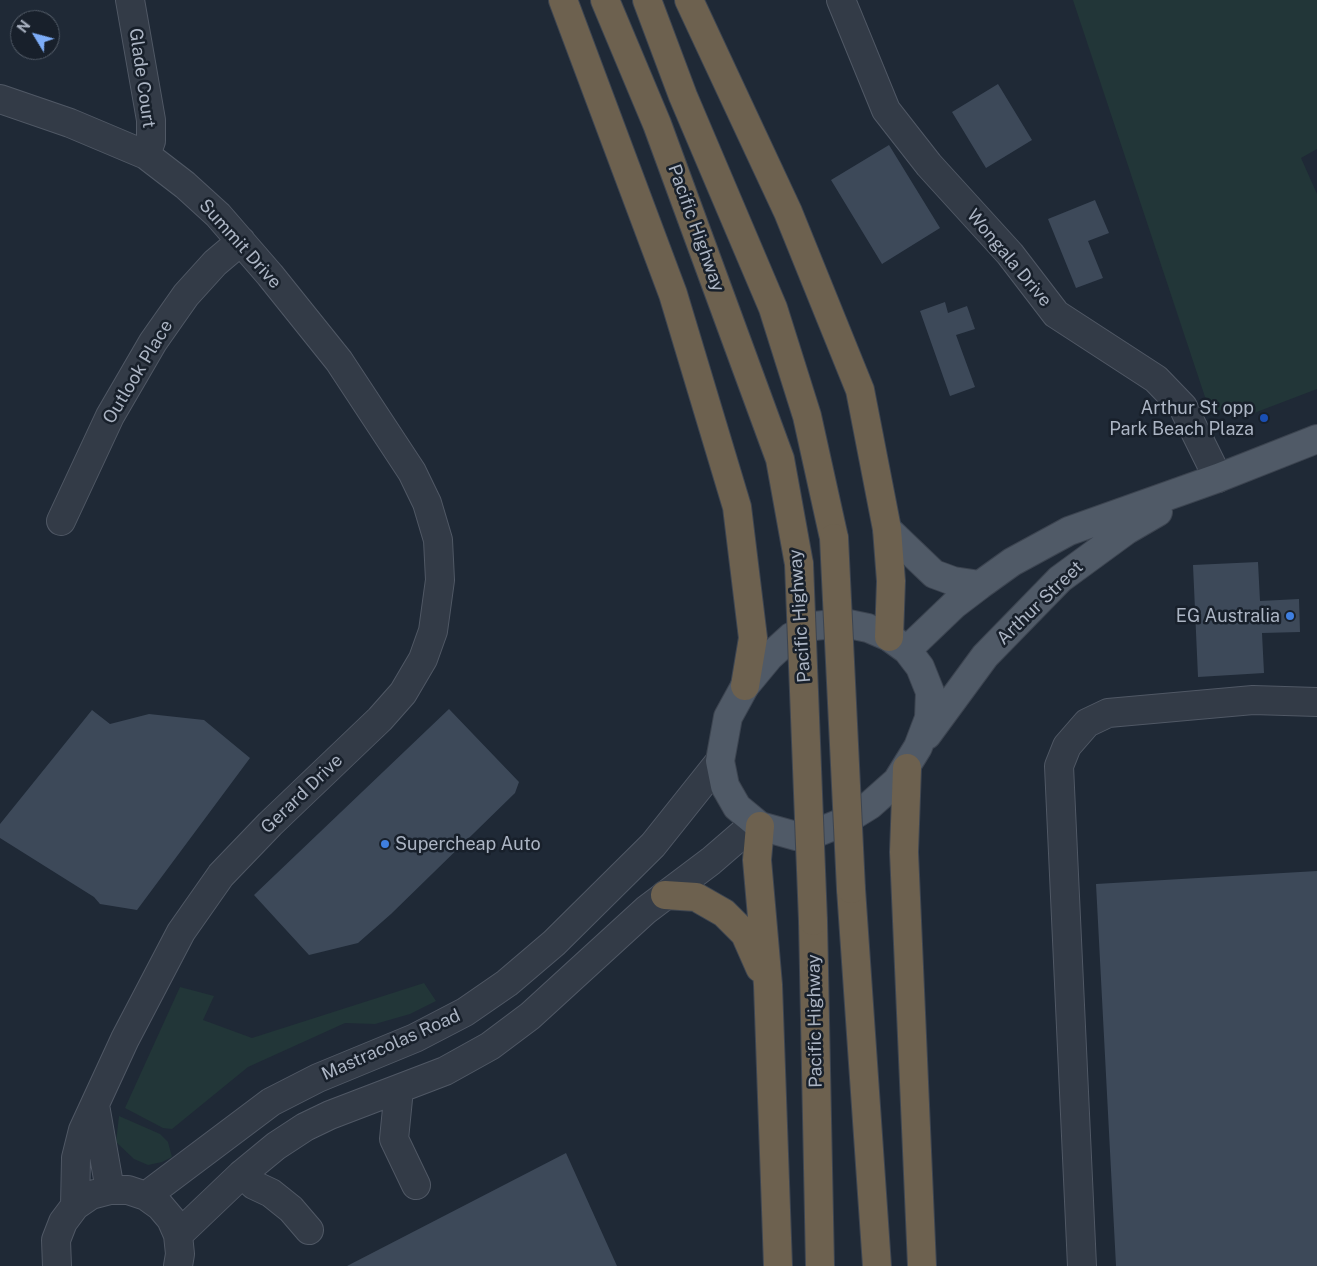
<!DOCTYPE html>
<html>
<head>
<meta charset="utf-8">
<style>
	body { margin:0 }
	#map { position:relative; width:1317px; height:1266px; overflow:hidden; background:#1f2936; font-family:"Public Sans",sans-serif }
	canvas { display:block }
	.north { position:absolute; left:10px; top:10px; width:50px; height:50px; box-sizing:border-box; background:#18202b; border:1px solid #535c68; border-radius:50%; rotate:307deg; font-size:14px; font-weight:700; line-height:20px; text-align:center; color:#acb5c4 }
	.north::after { content:''; display:block; margin:auto; width:18px; height:22px; background:#7dadf8; clip-path:polygon(50% 0,100% 100%,50% 72%,0 100%) }
</style>
</head>
<body>
<div id="map">
<canvas width="1317" height="1266"></canvas>
<div class="north">N</div>
</div>
<script>
const ctx = document.querySelector('canvas').getContext('2d');
ctx.lineJoin = 'round';
function fill(path, color) {
  ctx.fillStyle = color;
  ctx.fill(path, 'evenodd');
}
function poly(rows) {
  const path = new Path2D();
  for (const r of rows) {
    path.moveTo(r[0], r[1]);
    for (let i = 2; i < r.length; i += 2) path.lineTo(r[i], r[i + 1]);
  }
  return path;
}
function stroke(path, color, width, dash) {
  ctx.strokeStyle = color;
  ctx.lineWidth = width;
  ctx.lineCap = dash ? 'butt' : 'round';
  ctx.setLineDash(dash || []);
  ctx.stroke(path);
}
function drawText(font, color, halo, rows, align = 'center') {
  ctx.font = font + ' "Public Sans",sans-serif';
  ctx.lineWidth = 5;
  ctx.setLineDash([]);
  ctx.textBaseline = 'middle';
  ctx.strokeStyle = halo;
  ctx.fillStyle = color;
  for (const [text, x, y, turn = 0] of rows) {
    ctx.save();
    ctx.translate(x, y);
    ctx.rotate((+turn || 0) * Math.PI / 180);
    ctx.textAlign = isNaN(turn) ? turn : align;
    if (halo) ctx.strokeText(text, 0, 0);
    ctx.fillText(text, 0, 0);
    ctx.restore();
  }
}
fill(poly([
	[1073,0,1317,0,1317,149,1301,158,1317,194,1317,389,1254,413,1209,409],
	[424,983,436,1001,410,1014,375,1024,345,1023,248,1067,172,1129,163,1128,125,1108,180,987,214,996,203,1020,252,1038],
	[119,1116,160,1134,168,1142,172,1157,162,1162,148,1165,134,1159,116,1142]
]), '#223638');
fill(poly([
	[998,84,1032,140,986,168,952,112],
	[889,145,940,228,882,264,831,180],
	[1095,200,1109,233,1088,241,1103,278,1076,288,1048,219],
	[945,302,948,313,967,306,975,329,956,335,975,387,950,396,920,311],
	[1258,562,1260,601,1299,599,1300,632,1262,633,1264,673,1198,677,1193,565],
	[449,709,519,782,515,793,391,914,358,943,309,955,254,895],
	[92,710,110,724,149,714,204,720,250,758,137,910,100,904,94,897,0,838,0,824],
	[1317,871,1317,1266,1116,1266,1096,884],
	[566,1153,617,1266,347,1266]
]), '#3d4959');
const minor = poly([
	[130,0,151,120,151,141,146,155],
	[841,0,886,110,929,165,1010,254,1056,314,1156,379,1183,407,1218,478],
	[0,99,70,123,146,155,185,185,218,215,270,275,339,361,412,472,427,503,438,540,440,580,433,631,423,659,403,693,380,719,270,824,221,875,181,932,125,1039,83,1130,76,1158,75,1206],
	[61,521,110,416,153,342,186,295,215,263,241,241],
	[399,1089,394,1139,416,1185],
	[95,1105,110,1190],
	[242,1174,254,1185,271,1193,291,1209,309,1230],
	[146,1196,271,1102,318,1078,415,1038,465,1012,507,983,554,943,653,845,720,761],
	[178,1235,242,1174,276,1146,305,1127,330,1115,445,1071,490,1046,530,1016,646,910,711,861,755,823],
	[57,1266,56,1240,63,1222,75,1206,91,1195,110,1190,128,1190,146,1196,160,1206,171,1219,178,1235,180,1254,178,1266],
	[1082,1266,1059,766,1067,746,1087,723,1108,713,1253,700,1317,702]
]);
const major = poly([
	[887,529,934,574,953,581,980,585],
	[844,623,868,628,889,637,907,650,920,667,930,692,929,718,918,747,897,781,870,805,841,823,816,833,796,836,760,826,737,807,725,786,720,761,728,717,745,686,769,657,791,637,814,626,844,623],
	[907,650,955,604,980,585,1012,562,1069,531,1218,478,1317,439],
	[927,735,985,656,1060,579,1127,530,1158,512]
]);
const highway = poly([
	[563,0,673,294,737,507,753,638,745,686],
	[605,0,657,124,780,459,799,564],
	[647,0,683,96,773,308,807,416,834,538],
	[689,0,788,212,860,390,887,529,891,581,889,637],
	[907,768,904,852,922,1266],
	[760,826,757,860,768,985,778,1266],
	[851,889,877,1266],
	[665,895,696,897,724,913,745,934,760,968],
	[813,921,820,1266]
]);
stroke(minor, '#505865', 30);
stroke(major, '#3c4450', 30);
stroke(highway, '#3d4551', 30);
stroke(minor, '#333b47', 28);
stroke(major, '#505a67', 28);
stroke(highway, '#6d614f', 28);
const highwayBridge = poly([
	[834,538,851,889],
	[799,564,813,921]
]);
stroke(highwayBridge, '#3d4551', 30, []);
stroke(highwayBridge, '#6d614f', 28);
for (const [x, y, r, color] of [
	[1264,418,5,"#1a4fb4"],
	[1290,616,5,"#3f7fe0"],
	[385,844,5,"#3f7fe0"]
]) {
  const dot = new Path2D();
  dot.arc(x, y, r, 0, 2 * Math.PI);
  ctx.fillStyle = color;
  ctx.fill(dot);
  stroke(dot, '#18202b', 2);
}
drawText('18px', '#acb5c4', '#18202b', [
	["Glade Court",142,78,82],
	["Pacific Highway",696,228,70],
	["Summit Drive",240,244,48],
	["Wongala Drive",1009,258,50],
	["Outlook Place",138,372,-59],
	["Arthur Street",1040,603,-44],
	["Pacific Highway",800,616,-94],
	["Gerard Drive",302,794,-44],
	["Pacific Highway",815,1021,-91],
	["Mastracolas Road",391,1045,-24]
]);
drawText('18px', '#acb5c4', '#18202b', [
	["Arthur St opp",1254,408],
	["Park Beach Plaza",1254,429],
	["EG Australia",1280,616],
	["Supercheap Auto",395,844,"left"]
], 'right');
</script>
</body>
</html>
